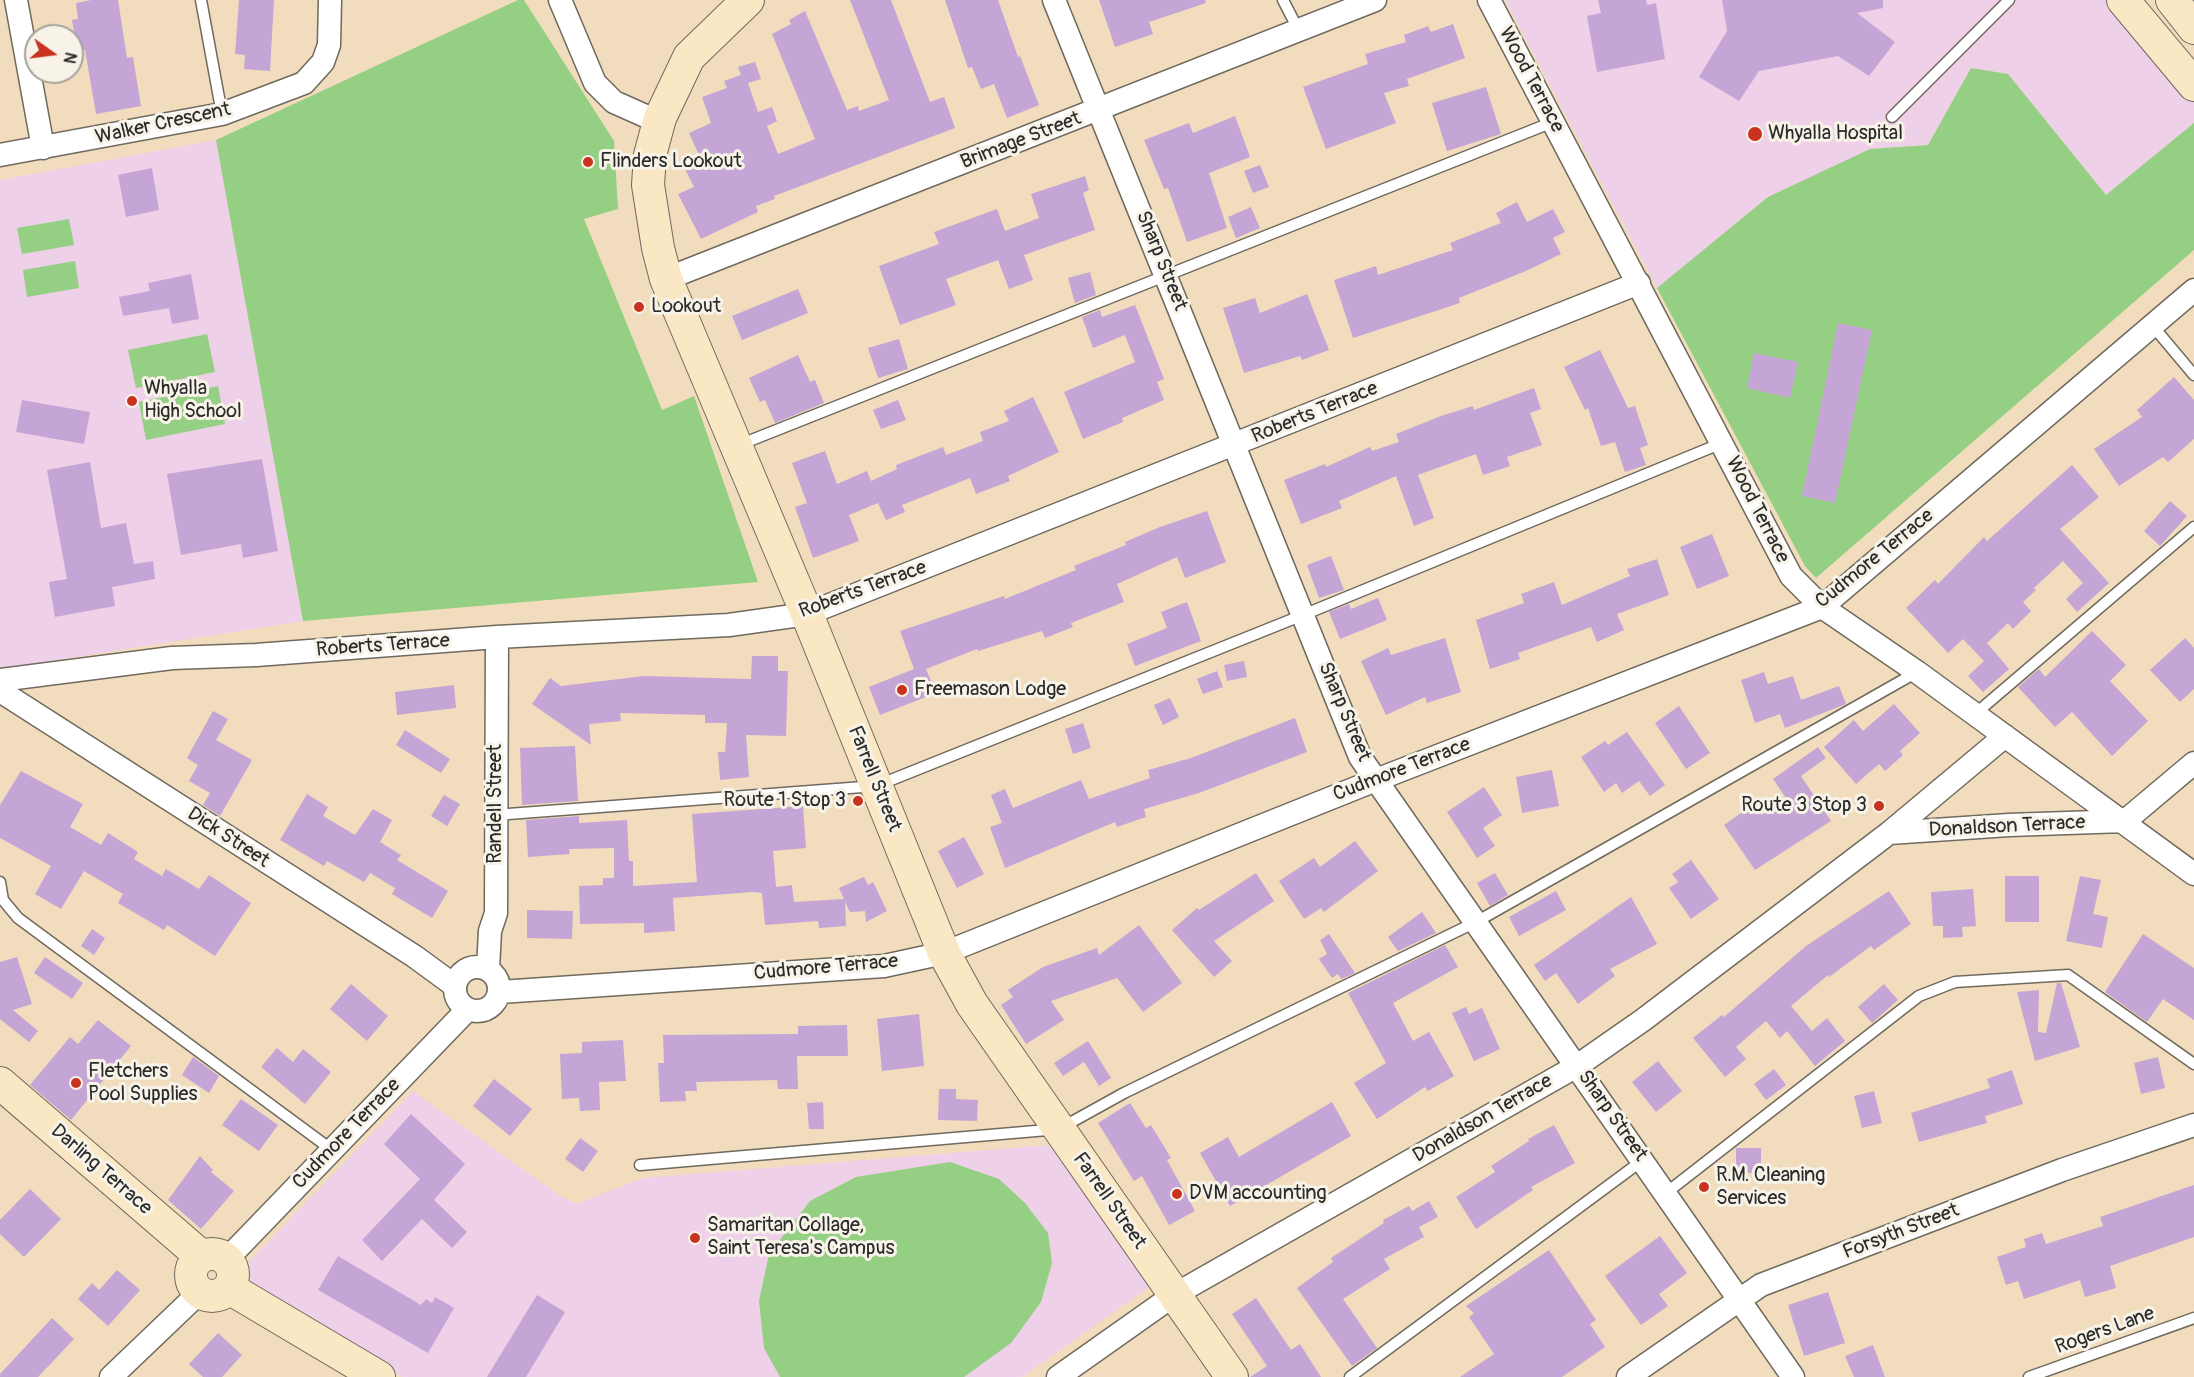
<!DOCTYPE html>
<html>
<head>
<meta charset="utf-8">
<style>
	body { margin:0 }
	#map { position:relative; width:2194px; height:1377px; overflow:hidden; background:#f1ddbd; font-family:Pangolin,sans-serif }
	canvas { display:block }
	.north { position:absolute; left:24px; top:24px; width:60px; height:60px; box-sizing:border-box; background:#f7f3e8; border:2px solid #a5a39c; border-radius:50%; rotate:104deg; font-size:16px; font-weight:700; line-height:24px; text-align:center; color:#2b2b2b }
	.north::after { content:''; display:block; margin:auto; width:21px; height:27px; background:#c8321e; clip-path:polygon(50% 0,100% 100%,50% 72%,0 100%) }
</style>
</head>
<body>
<div id="map">
<canvas width="2194" height="1377"></canvas>
<div class="north">N</div>
</div>
<script>
const ctx = document.querySelector('canvas').getContext('2d');
ctx.lineJoin = 'round';
function fill(path, color) {
  ctx.fillStyle = color;
  ctx.fill(path, 'evenodd');
}
function poly(rows) {
  const path = new Path2D();
  for (const r of rows) {
    if (r.length === 3) {
      path.moveTo(r[0] + r[2], r[1]);
      path.arc(r[0], r[1], r[2], 0, 2 * Math.PI);
      continue;
    }
    path.moveTo(r[0], r[1]);
    for (let i = 2; i < r.length; i += 2) path.lineTo(r[i], r[i + 1]);
  }
  return path;
}
function stroke(path, color, width, dash) {
  ctx.strokeStyle = color;
  ctx.lineWidth = width;
  ctx.lineCap = dash ? 'butt' : 'round';
  ctx.setLineDash(dash || []);
  ctx.stroke(path);
}
function drawText(font, color, halo, rows, align = 'center') {
  ctx.font = font + ' Pangolin,sans-serif';
  ctx.lineWidth = 6;
  ctx.setLineDash([]);
  ctx.textBaseline = 'middle';
  ctx.strokeStyle = halo;
  ctx.fillStyle = color;
  for (const [text, x, y, turn = 0] of rows) {
    ctx.save();
    ctx.translate(x, y);
    ctx.rotate((+turn || 0) * Math.PI / 180);
    ctx.textAlign = isNaN(turn) ? turn : align;
    if (halo) ctx.strokeText(text, 0, 0);
    ctx.fillText(text, 0, 0);
    ctx.restore();
  }
}
fill(poly([
	[1505,0,2107,0,2194,103,2194,123,2106,195,2008,74,1971,68,1928,145,1870,149,1768,197,1657,288],
	[216,140,303,621,0,669,0,180],
	[413,1091,559,1195,576,1204,643,1178,1049,1145,1152,1285,1022,1377,402,1377,238,1273]
]), '#eed0e8');
fill(poly([
	[518,0,524,0,614,141,618,209,584,219,662,410,694,396,758,582,303,621,216,140],
	[1971,68,2008,74,2106,195,2194,123,2194,250,1816,578,1805,566,1657,288,1768,197,1870,149,1928,145],
	[69,219,74,245,22,254,17,228],
	[75,261,79,288,27,297,23,270],
	[207,334,215,372,136,388,128,350],
	[218,386,225,424,146,440,139,402],
	[950,1162,999,1179,1025,1203,1048,1233,1052,1263,1041,1302,1011,1343,964,1377,780,1377,764,1348,759,1301,769,1254,810,1201,856,1177]
]), '#94cf83');
fill(poly([
	[91,0,118,0,127,58,133,57,141,106,96,114,85,50,77,51,72,20,78,19,76,3],
	[239,0,274,0,270,71,244,69,245,55,235,54],
	[850,0,891,0,930,102,944,97,955,128,774,196,775,199,756,206,758,212,701,239,678,194,694,187,683,165,700,157,689,133,711,123,702,97,727,88,724,81,741,75,738,67,755,62,761,79,748,83,758,112,772,107,777,121,767,126,778,154,815,139,772,34,791,24,789,20,805,11,847,110,858,106,859,111,889,100],
	[945,0,998,0,1018,57,1020,56,1039,105,1007,118,994,84,981,89,972,67,968,68],
	[1099,0,1205,0,1206,3,1149,22,1153,34,1115,47],
	[1598,0,1646,0,1647,5,1656,3,1665,59,1597,72,1587,16,1601,13],
	[1722,0,1883,0,1883,8,1857,13,1895,42,1869,76,1838,56,1759,71,1739,101,1699,77,1727,31],
	[1453,24,1465,58,1407,79,1409,86,1384,93,1396,123,1326,149,1303,87,1368,64,1365,54,1406,42,1404,35,1428,26,1431,32],
	[1486,87,1501,134,1447,151,1432,103],
	[1235,116,1250,157,1209,173,1227,228,1187,242,1168,188,1164,189,1144,140,1189,123,1193,133],
	[1260,165,1269,187,1253,193,1244,171],
	[152,168,159,210,126,217,118,175],
	[1085,176,1089,190,1083,193,1095,230,1024,255,1033,280,1009,289,998,260,946,279,956,305,900,325,879,266,939,244,934,232,997,209,1005,231,1039,218,1031,194],
	[1517,202,1527,222,1553,209,1565,232,1553,238,1561,254,1526,271,1459,298,1460,303,1353,338,1334,280,1376,266,1378,275,1453,250,1450,243,1501,223,1496,213],
	[1251,207,1260,228,1236,238,1228,217],
	[1090,272,1096,295,1075,303,1068,278],
	[191,274,199,319,172,324,169,308,123,316,119,297,150,291,148,283],
	[798,289,808,313,742,340,732,316],
	[1307,294,1329,350,1302,360,1300,356,1244,373,1223,308,1255,298,1260,313],
	[1135,305,1164,379,1157,382,1164,400,1122,418,1123,422,1083,439,1064,392,1135,362,1125,335,1093,348,1082,317,1100,310,1102,317],
	[1838,323,1872,330,1835,503,1802,496],
	[899,339,908,369,878,378,868,348],
	[1600,350,1628,408,1635,406,1648,445,1640,448,1646,465,1625,472,1615,442,1601,446,1588,408,1585,410,1564,367],
	[1754,353,1798,362,1790,398,1747,388],
	[798,355,810,382,815,380,824,403,775,423,765,400,760,402,749,378],
	[2174,377,2194,400,2194,439,2168,462,2163,457,2119,486,2094,449,2142,417,2137,410],
	[1534,388,1541,409,1530,413,1542,445,1507,457,1510,466,1483,475,1476,454,1418,475,1434,518,1414,526,1396,476,1339,501,1342,508,1301,524,1284,480,1325,464,1326,467,1370,447,1372,451,1399,442,1396,434,1441,416,1473,406,1474,410],
	[1033,397,1059,452,1008,476,1010,481,976,494,970,478,902,505,905,512,886,520,878,503,849,515,859,541,813,558,795,507,807,503,792,463,825,451,837,484,867,471,871,481,897,469,896,465,943,447,946,455,983,441,980,432,1009,421,1004,411],
	[22,400,90,412,84,444,16,432],
	[898,400,906,420,881,429,873,410],
	[262,459,278,551,243,558,241,544,181,555,167,474],
	[90,462,101,528,126,523,134,564,153,561,155,579,112,587,115,606,55,617,49,582,67,579,47,470],
	[2072,465,2099,497,2060,529,2109,583,2077,612,2066,599,2083,583,2063,561,2034,588,2036,590,2023,602,2031,611,2013,629,2008,623,1987,643,2009,669,1983,692,1968,676,1984,661,1963,639,1948,653,1906,608,1935,580,1938,584,1984,537,1987,541],
	[2170,501,2187,516,2160,546,2144,531],
	[1207,511,1226,562,1185,578,1177,557,1117,584,1124,602,1071,623,1073,627,1045,638,1042,631,978,651,977,649,926,669,936,693,880,715,869,687,914,669,900,631,1004,596,1005,599,1076,570,1074,566,1126,545,1125,542,1160,527],
	[1712,534,1729,576,1697,589,1680,547],
	[1331,556,1344,590,1319,598,1307,565],
	[1657,559,1669,595,1617,614,1624,630,1597,642,1591,627,1518,653,1520,659,1490,669,1476,620,1524,603,1521,594,1554,582,1562,605,1630,576,1627,569],
	[1378,598,1387,620,1340,639,1329,612,1349,604,1351,609],
	[1187,602,1201,641,1135,666,1127,644,1167,628,1161,612],
	[2092,631,2126,665,2110,681,2148,721,2112,756,2072,712,2055,727,2018,687,2039,669,2045,677],
	[1445,638,1461,692,1427,703,1425,697,1386,715,1361,661,1388,648,1391,655],
	[2185,638,2194,648,2194,689,2180,702,2150,670],
	[752,656,778,656,778,671,788,671,786,736,746,735,749,777,720,780,718,752,725,752,727,723,705,723,705,715,620,713,621,721,589,724,591,745,532,704,550,678,561,686,644,676,751,679],
	[1244,661,1247,677,1227,681,1224,665],
	[1217,671,1223,687,1203,694,1197,679],
	[1764,672,1768,684,1793,676,1801,700,1839,686,1846,704,1785,728,1780,714,1755,723,1741,680],
	[454,685,456,708,397,715,395,692],
	[1170,698,1179,717,1163,725,1154,705],
	[1894,704,1920,733,1900,751,1903,755,1885,771,1879,764,1856,784,1824,747,1854,720,1863,731],
	[1679,706,1710,753,1686,769,1655,723],
	[213,711,228,719,216,740,252,760,220,816,203,805,210,793,189,781,198,765,187,758],
	[1295,718,1307,752,1199,793,1144,809,1146,817,1117,827,1115,822,1005,868,990,827,1002,823,991,795,1005,789,1013,808,1081,780,1089,799,1150,778,1148,770,1191,758],
	[1083,723,1091,748,1073,754,1065,729],
	[405,730,450,759,441,773,396,745],
	[1627,732,1665,785,1650,796,1639,781,1622,793,1616,783,1604,792,1581,757,1605,741,1608,745],
	[575,746,578,801,522,805,520,748],
	[1818,747,1826,758,1801,776,1831,821,1755,870,1724,825,1754,804,1762,815,1786,798,1773,779],
	[1552,770,1559,806,1522,813,1516,777],
	[21,771,83,804,70,827,101,845,108,833,138,852,134,859,162,876,166,869,199,889,209,875,251,903,215,956,167,925,164,930,118,903,123,894,84,871,61,909,35,894,51,866,0,838,0,805],
	[1484,787,1502,815,1483,828,1495,846,1477,858,1447,812],
	[307,794,328,807,323,816,355,835,373,809,392,820,380,842,401,855,397,860,448,891,432,918,392,894,395,888,370,873,364,882,327,861,324,866,280,840],
	[444,795,460,804,447,826,431,816],
	[803,806,806,848,773,851,776,887,792,885,794,902,844,899,839,888,864,877,868,885,873,882,887,911,866,922,865,911,850,912,845,902,846,926,819,928,818,921,765,925,762,893,753,892,673,898,675,931,644,933,644,923,580,924,579,886,603,885,603,878,614,878,614,848,569,849,570,854,528,857,526,820,579,816,579,823,627,820,629,861,633,861,633,886,697,882,692,814],
	[964,837,984,874,957,888,938,851],
	[1355,841,1378,871,1324,912,1321,908,1304,919,1279,881,1314,858,1320,867],
	[1691,860,1719,899,1691,919,1669,888,1678,882,1672,874],
	[1256,873,1274,901,1214,941,1232,961,1214,977,1172,930,1197,908,1199,910],
	[1495,873,1508,895,1490,906,1477,883],
	[2005,876,2039,876,2039,922,2005,922],
	[2080,876,2101,880,2093,914,2108,917,2102,948,2066,941],
	[1973,889,1976,926,1962,927,1963,937,1943,938,1943,926,1933,926,1931,892],
	[1556,891,1566,910,1519,936,1509,917],
	[1889,891,1911,924,1874,950,1871,946,1829,977,1828,975,1791,1006,1812,1031,1827,1018,1845,1041,1815,1066,1787,1031,1780,1038,1766,1021,1736,1047,1746,1059,1725,1077,1693,1038,1722,1015,1724,1017,1806,946],
	[1631,897,1657,944,1610,969,1615,976,1578,1004,1556,973,1545,981,1534,965],
	[527,910,573,911,572,939,527,938],
	[1422,912,1436,933,1398,951,1388,937],
	[1139,925,1182,983,1143,1012,1117,978,1051,1001,1064,1020,1026,1044,1001,1005,1013,997,1008,990,1043,967,1097,948,1099,955],
	[92,929,105,938,94,955,81,946],
	[1329,934,1355,973,1341,979,1338,974,1332,978,1319,959,1327,954,1320,940],
	[2143,934,2194,968,2194,1020,2163,999,2147,1022,2105,992],
	[1445,945,1458,967,1393,1003,1413,1041,1429,1032,1454,1076,1428,1091,1425,1087,1377,1119,1354,1083,1386,1063,1348,993],
	[17,957,32,1004,13,1010,38,1031,29,1042,0,1019,0,962],
	[45,957,83,983,72,999,34,973],
	[2057,983,2061,983,2080,1047,2035,1061,2017,992,2039,990,2038,1032,2046,1033],
	[351,984,388,1016,367,1041,330,1009],
	[1884,984,1898,1000,1872,1023,1858,1007],
	[1466,1007,1469,1014,1482,1008,1500,1049,1474,1061,1452,1013],
	[919,1014,924,1066,882,1071,877,1019],
	[98,1020,131,1046,71,1120,30,1085,70,1037,78,1044],
	[847,1025,848,1056,797,1056,798,1089,778,1089,777,1080,696,1082,697,1091,685,1091,686,1101,660,1102,658,1063,664,1063,663,1035,798,1034,798,1026],
	[623,1040,626,1081,599,1082,600,1110,580,1111,579,1098,562,1099,560,1054,582,1053,582,1042],
	[1088,1041,1111,1078,1099,1086,1084,1062,1063,1076,1054,1063],
	[277,1048,293,1062,303,1049,331,1072,305,1104,261,1067],
	[193,1057,219,1076,209,1093,182,1075],
	[2158,1057,2165,1088,2141,1094,2134,1063],
	[1658,1061,1682,1091,1656,1112,1632,1082],
	[1774,1069,1786,1085,1766,1100,1754,1084],
	[2012,1070,2023,1104,1985,1116,1987,1123,1919,1142,1911,1113,1990,1088,1987,1079],
	[494,1079,532,1109,510,1136,473,1106],
	[939,1089,956,1089,956,1099,978,1100,977,1121,938,1120],
	[1874,1091,1882,1123,1862,1128,1854,1096],
	[241,1099,278,1125,259,1151,222,1125],
	[823,1102,824,1129,809,1129,807,1103],
	[1332,1102,1351,1136,1230,1206,1200,1153,1228,1137,1239,1157],
	[1130,1103,1146,1128,1151,1125,1171,1158,1167,1160,1195,1211,1169,1225,1142,1176,1134,1181,1098,1123],
	[411,1114,465,1164,434,1200,467,1232,452,1248,422,1219,382,1261,362,1240,420,1179,384,1144],
	[1554,1125,1575,1163,1531,1187,1533,1190,1476,1229,1456,1197,1495,1172,1491,1166,1529,1141,1528,1139],
	[580,1138,598,1151,583,1172,565,1159],
	[1736,1148,1761,1148,1761,1173,1736,1173],
	[200,1156,213,1170,211,1172,234,1191,201,1229,168,1200],
	[2194,1185,2194,1237,2110,1266,2116,1288,2085,1297,2080,1280,2024,1299,2018,1281,2006,1285,1997,1257,2026,1247,2024,1239,2042,1233,2046,1244,2103,1226,2100,1217],
	[30,1189,61,1219,24,1257,0,1234,0,1220],
	[1429,1201,1438,1217,1419,1227,1424,1237,1384,1259,1390,1269,1343,1299,1377,1348,1352,1366,1297,1288,1333,1262,1331,1258,1384,1223,1383,1220,1409,1206,1412,1211],
	[1660,1236,1687,1273,1659,1294,1668,1306,1641,1325,1605,1276],
	[1549,1250,1596,1320,1590,1324,1605,1347,1562,1377,1460,1377,1494,1354,1469,1317,1474,1313,1466,1306],
	[338,1256,421,1305,426,1299,432,1303,435,1297,454,1308,428,1353,318,1290],
	[117,1270,140,1290,108,1326,78,1299,92,1283,99,1290],
	[1828,1292,1845,1343,1804,1356,1788,1305],
	[537,1295,565,1312,526,1377,487,1377],
	[1256,1298,1291,1350,1300,1344,1321,1377,1250,1377,1267,1366,1232,1314],
	[52,1318,74,1339,38,1377,0,1377,0,1374],
	[218,1333,242,1355,222,1377,203,1377,189,1364],
	[1873,1345,1885,1377,1854,1377,1845,1356]
]), '#c4a5d5');
const lane = poly([
	[201,0,222,114],
	[1283,0,1299,31],
	[1892,117,2009,0],
	[2152,325,2194,375],
	[739,445,1553,122],
	[1975,714,2194,527],
	[495,815,876,786,1303,615,1722,443],
	[0,882,3,900,18,918,332,1150],
	[640,1165,1059,1129,1124,1093,1476,922,1917,672],
	[1666,1193,1919,996,1955,982,2068,975,2194,1064],
	[1350,1377,1643,1160],
	[2029,1377,2194,1318]
]);
const street = poly([
	[16,0,43,148],
	[560,0,595,83,614,102,659,122],
	[1054,0,1360,757,1793,1377],
	[1489,0,1791,576,1822,607,1917,672,2194,874],
	[0,155,222,114,304,83,323,62,329,45,330,0],
	[666,279,1375,0],
	[0,680,172,658,256,655,497,637,729,625,807,614,1639,283],
	[0,691,414,956,455,986],
	[1889,833,2009,825,2125,821,2194,763],
	[477,989,22],
	[488,969,490,931,496,913,497,637],
	[500,992,884,966,944,953,1376,780,1822,607,2194,290],
	[227,1259,468,1009],
	[111,1377,200,1292],
	[1058,1377,1174,1295,1577,1066,1643,1020,1889,833,2005,736],
	[1628,1377,1761,1285,2062,1170,2194,1125]
]);
const secondary = poly([
	[748,0,689,57,660,118,650,155,648,185,658,248,666,279,807,614,944,953,972,1004,1232,1377],
	[2123,0,2194,85],
	[2172,0,2194,28],
	[0,1083,201,1256],
	[212,1275,21],
	[229,1288,379,1377]
]);
stroke(lane, '#70695e', 13);
stroke(street, '#70695e', 25);
stroke(secondary, '#70695e', 34);
stroke(lane, '#fff', 10);
stroke(street, '#fff', 22);
stroke(secondary, '#fae7c3', 32);
for (const [x, y, r, color] of [
	[1755,134,8,"#c8321e"],
	[588,162,6,"#c8321e"],
	[639,307,6,"#c8321e"],
	[132,401,6,"#c8321e"],
	[902,690,6,"#c8321e"],
	[858,801,6,"#c8321e"],
	[1879,806,6,"#c8321e"],
	[76,1083,6,"#c8321e"],
	[1704,1187,6,"#c8321e"],
	[1177,1194,6,"#c8321e"],
	[695,1238,6,"#c8321e"]
]) {
  const dot = new Path2D();
  dot.arc(x, y, r, 0, 2 * Math.PI);
  ctx.fillStyle = color;
  ctx.fill(dot);
  stroke(dot, '#f7f3e8', 2);
}
drawText('20px', '#2b2b2b', '#f7f3e8', [
	["Wood Terrace",1531,80,62],
	["Walker Crescent",163,124,-12],
	["Brimage Street",1021,141,-21],
	["Sharp Street",1161,261,68],
	["Roberts Terrace",1315,413,-22],
	["Wood Terrace",1757,510,63],
	["Cudmore Terrace",1875,559,-39],
	["Roberts Terrace",863,590,-20],
	["Roberts Terrace",383,646,-4],
	["Sharp Street",1344,712,67],
	["Cudmore Terrace",1402,770,-21],
	["Farrell Street",874,779,68],
	["Randell Street",496,804,-90],
	["Donaldson Terrace",2007,827,-3],
	["Dick Street",228,838,33],
	["Cudmore Terrace",826,968,-5],
	["Sharp Street",1612,1116,55],
	["Donaldson Terrace",1483,1119,-30],
	["Cudmore Terrace",347,1134,-46],
	["Darling Terrace",101,1170,41],
	["Farrell Street",1109,1201,55],
	["Forsyth Street",1901,1232,-21],
	["Rogers Lane",2105,1331,-20]
]);
drawText('20px', '#2b2b2b', '#f7f3e8', [
	["Whyalla Hospital",1768,134],
	["Flinders Lookout",600,162],
	["Lookout",651,307],
	["Whyalla",144,389],
	["High School",144,412],
	["Freemason Lodge",914,690],
	["Route 1 Stop 3",846,801,"right"],
	["Route 3 Stop 3",1867,806,"right"],
	["Fletchers",88,1072],
	["Pool Supplies",88,1095],
	["R.M. Cleaning",1716,1176],
	["Services",1716,1199],
	["DVM accounting",1189,1194],
	["Samaritan Collage,",707,1226],
	["Saint Teresa's Campus",707,1249]
], 'left');
</script>
</body>
</html>
